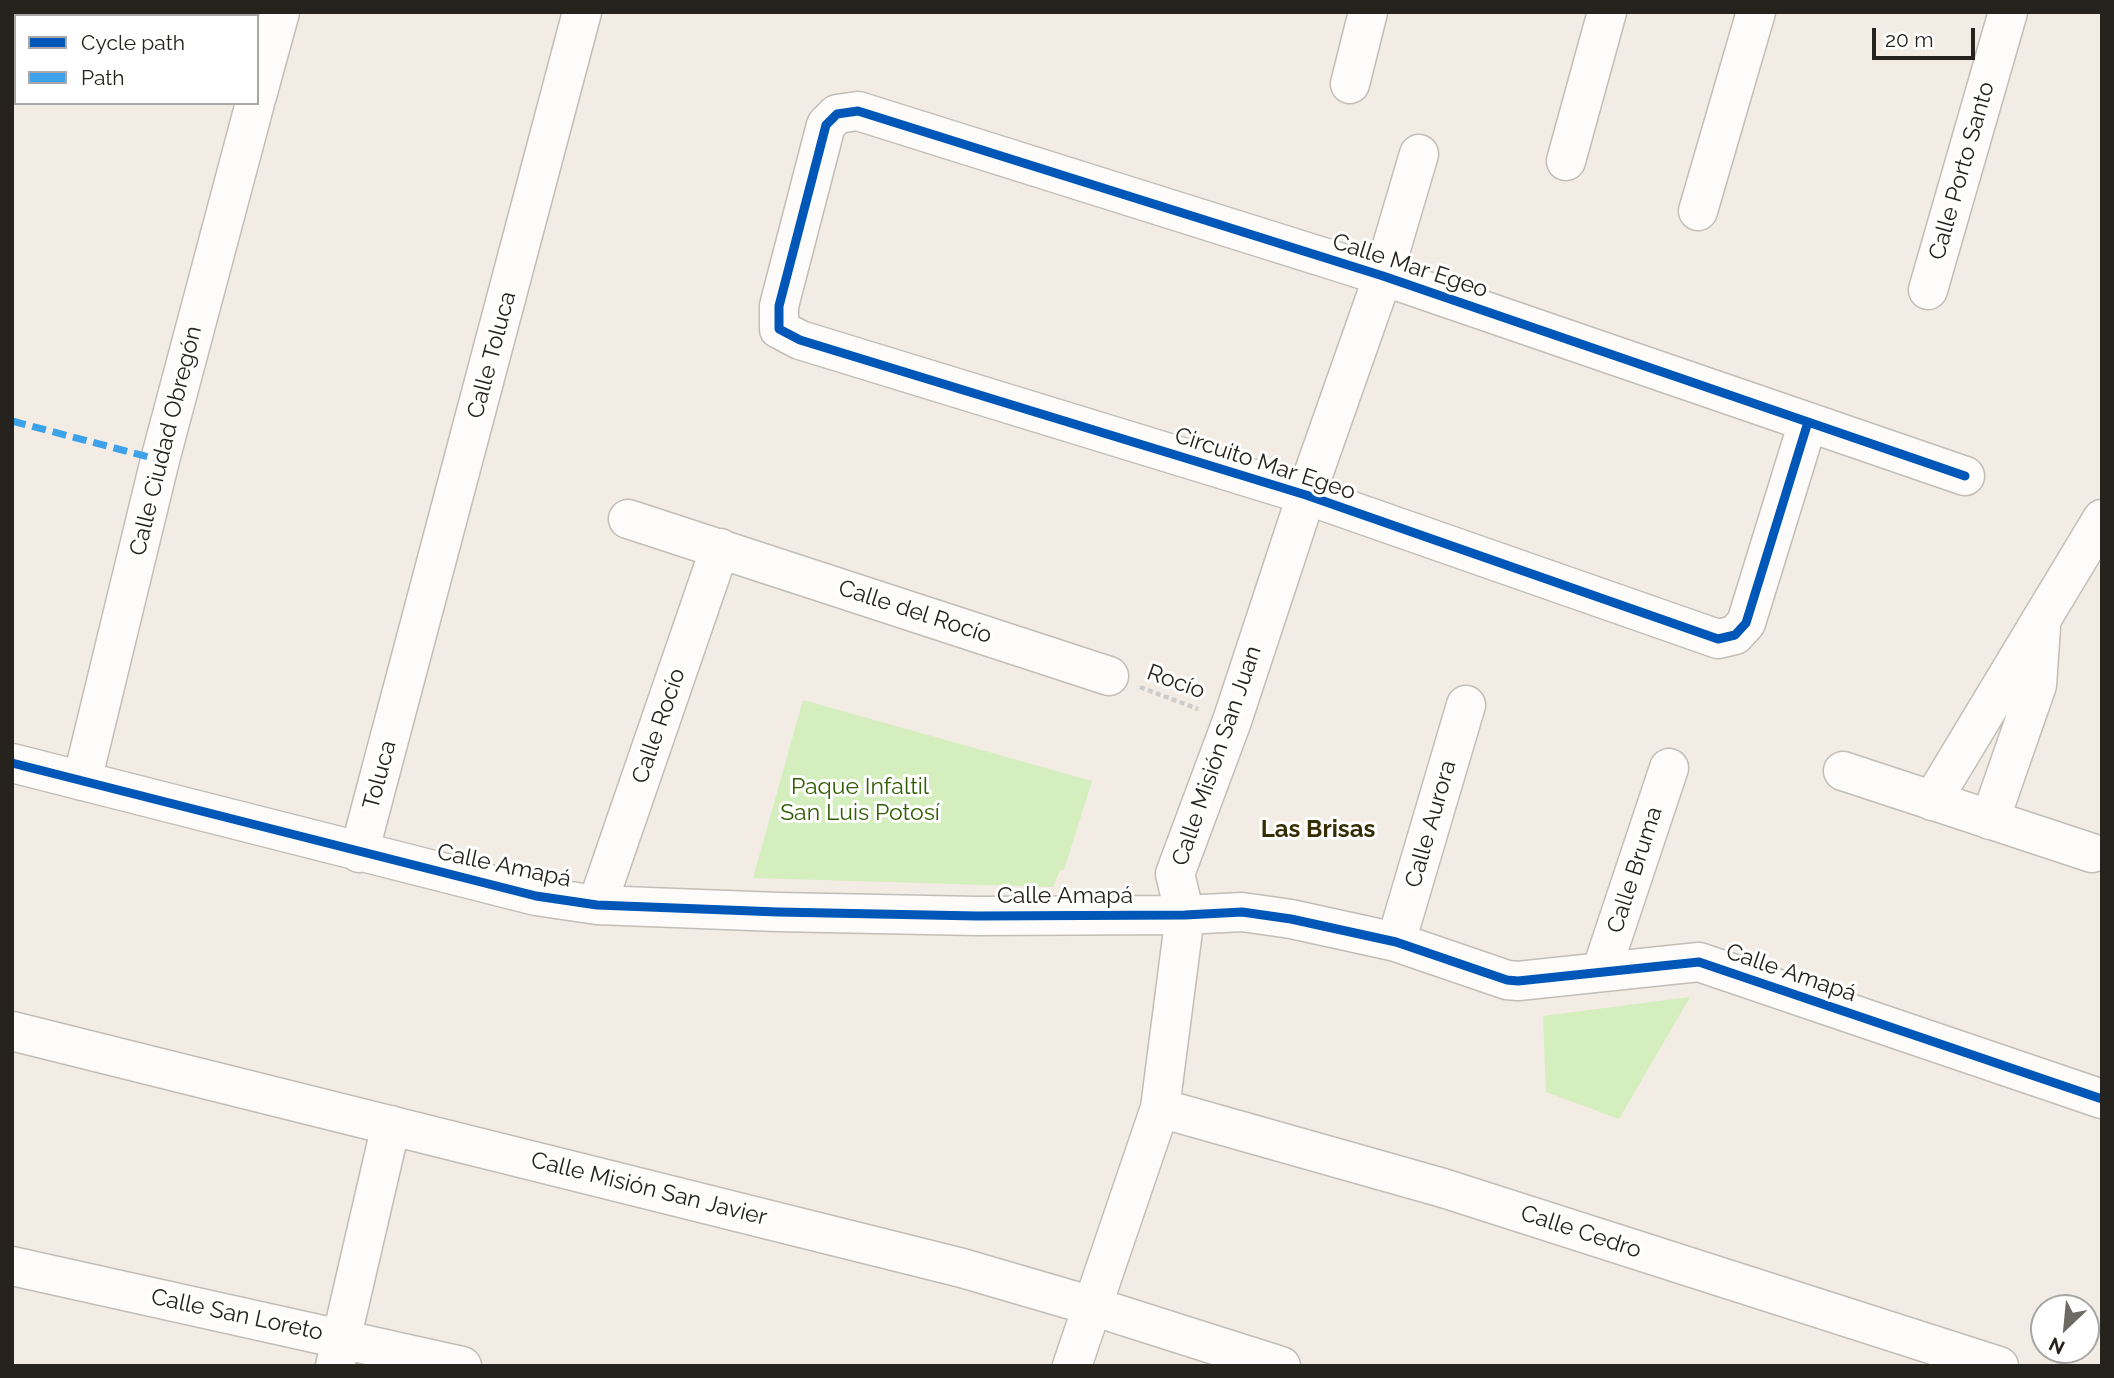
<!DOCTYPE html>
<html>
<head>
<meta charset="utf-8">
<style>
	body { margin:0 }
	#map { position:relative; width:2114px; height:1378px; overflow:hidden; background:#f2ece5; font-family:Raleway,sans-serif }
	canvas { display:block }
	.frame { position:absolute; inset:0; border:14px solid #26221d; pointer-events:none }
	.legend { position:absolute; left:14px; top:14px; width:245px; height:91px; box-sizing:border-box; background:#fff; border:2px solid #a8a7a5; margin:0; padding:9px 12px; list-style:none; font-size:21px; color:#26221d }
	.legend li { display:flex; align-items:center; gap:14px; height:35px }
	.legend b { width:35px; border:2px solid #a8a7a5 }
	.north { position:absolute; left:2030px; top:1294px; width:70px; height:70px; box-sizing:border-box; background:#fff; border:2px solid #a8a7a5; border-radius:50%; rotate:206deg; font-size:19px; font-weight:700; line-height:28px; text-align:center; color:#26221d }
	.north::after { content:''; display:block; margin:auto; width:24px; height:32px; background:#6d6963; clip-path:polygon(50% 0,100% 100%,50% 72%,0 100%) }
	.scale { position:absolute; left:1872px; top:28px; width:103px; height:32px; box-sizing:border-box; border:4px solid #26221d; border-top:0; padding-left:9px; font-size:21px; line-height:24px; white-space:nowrap; color:#26221d; -webkit-text-stroke:5px #fff; paint-order:stroke }
</style>
</head>
<body>
<div id="map">
<canvas width="2114" height="1378"></canvas>
<div class="frame"></div>
<ul class="legend">
<li><b style="height:9px;background:#0057b8"></b>Cycle path</li>
<li><b style="height:9px;background:#3ea2ea"></b>Path</li>
</ul>
<div class="north">N</div>
<div class="scale">20 m</div>
</div>
<script>
const ctx = document.querySelector('canvas').getContext('2d');
ctx.lineJoin = 'round';
function fill(path, color) {
  ctx.fillStyle = color;
  ctx.fill(path, 'evenodd');
}
function poly(rows) {
  const path = new Path2D();
  for (const r of rows) {
    path.moveTo(r[0], r[1]);
    for (let i = 2; i < r.length; i += 2) path.lineTo(r[i], r[i + 1]);
  }
  return path;
}
function stroke(path, color, width, dash) {
  ctx.strokeStyle = color;
  ctx.lineWidth = width;
  ctx.lineCap = dash ? 'butt' : 'round';
  ctx.setLineDash(dash || []);
  ctx.stroke(path);
}
function drawText(font, color, halo, rows, align = 'center') {
  ctx.font = font + ' Raleway,sans-serif';
  ctx.lineWidth = 6;
  ctx.setLineDash([]);
  ctx.textBaseline = 'middle';
  ctx.strokeStyle = halo;
  ctx.fillStyle = color;
  for (const [text, x, y, turn = 0] of rows) {
    ctx.save();
    ctx.translate(x, y);
    ctx.rotate((+turn || 0) * Math.PI / 180);
    ctx.textAlign = isNaN(turn) ? turn : align;
    if (halo) ctx.strokeText(text, 0, 0);
    ctx.fillText(text, 0, 0);
    ctx.restore();
  }
}
fill(poly([
	[803,700,1092,781,1064,870,1060,870,1053,887,753,878],
	[1690,997,1619,1119,1546,1092,1543,1016]
]), '#d4eebd');
const minor = poly([
	[1350,84,1368,12],
	[257,96,280,12],
	[1566,161,1607,12],
	[1698,211,1756,12],
	[1928,290,2008,12],
	[1808,422,1746,623,1735,635,1718,639,1306,495,800,340,779,329,779,306,826,125,837,114,858,111,1383,276,1808,422,1965,476],
	[628,519,1109,676],
	[12,763,536,896,597,905,778,912,977,916,1185,915,1242,912,1291,919,1396,942,1507,980,1518,981,1699,962,2102,1099],
	[1843,771,2092,853],
	[82,781,160,460,255,103],
	[1932,801,2102,519],
	[1990,820,2037,685,2041,627],
	[359,853,582,12],
	[597,905,720,548],
	[1396,942,1466,705],
	[1601,972,1669,768],
	[12,1031,962,1268,1092,1306,1281,1366],
	[1160,1108,1443,1188,1999,1366],
	[12,1266,462,1366],
	[335,1366,391,1125],
	[1072,1366,1160,1108,1185,915,1175,874,1232,721,1314,472,1383,276,1419,154]
]);
stroke(minor, '#c2bdb7', 41);
stroke(poly([
	[1140,687,1198,709]
]), '#ceccca', 4.5, [5, 3.5]);
stroke(minor, '#fdfcfb', 38);
stroke(poly([
	[12,421,160,460]
]), '#3ea2ea', 7, [14, 7]);
stroke(poly([
	[1808,422,1746,623,1735,635,1718,639,1306,495,800,340,779,329,779,306,826,125,837,114,858,111,1383,276,1808,422,1965,476],
	[12,763,536,896,597,905,778,912,977,916,1185,915,1242,912,1291,919,1396,942,1507,980,1518,981,1699,962,2102,1099]
]), '#0057b8', 9);
drawText('23px', '#26221d', '#fff', [
	["Calle Porto Santo",1962,171,-74],
	["Calle Mar Egeo",1410,266,18],
	["Calle Toluca",492,355,-75],
	["Calle Ciudad Obregón",166,441,-76],
	["Circuito Mar Egeo",1265,464,18],
	["Calle del Rocío",915,612,18],
	["Rocío",1176,682,20],
	["Calle Rocío",659,726,-71],
	["Calle Misión San Juan",1217,756,-71],
	["Toluca",380,775,-75],
	["Calle Aurora",1431,824,-74],
	["Calle Amapá",504,866,12],
	["Calle Bruma",1635,870,-72],
	["Calle Amapá",1065,896],
	["Calle Amapá",1791,973,19],
	["Calle Misión San Javier",649,1189,14],
	["Calle Cedro",1581,1232,18],
	["Calle San Loreto",237,1315,12]
]);
drawText('23px', '#2f5d00', '#fff', [
	["Paque Infaltil",860,787],
	["San Luis Potosí",860,813]
]);
drawText('bold 24px', '#352e03', '#fff', [
	["Las Brisas",1318,830]
]);
</script>
</body>
</html>
